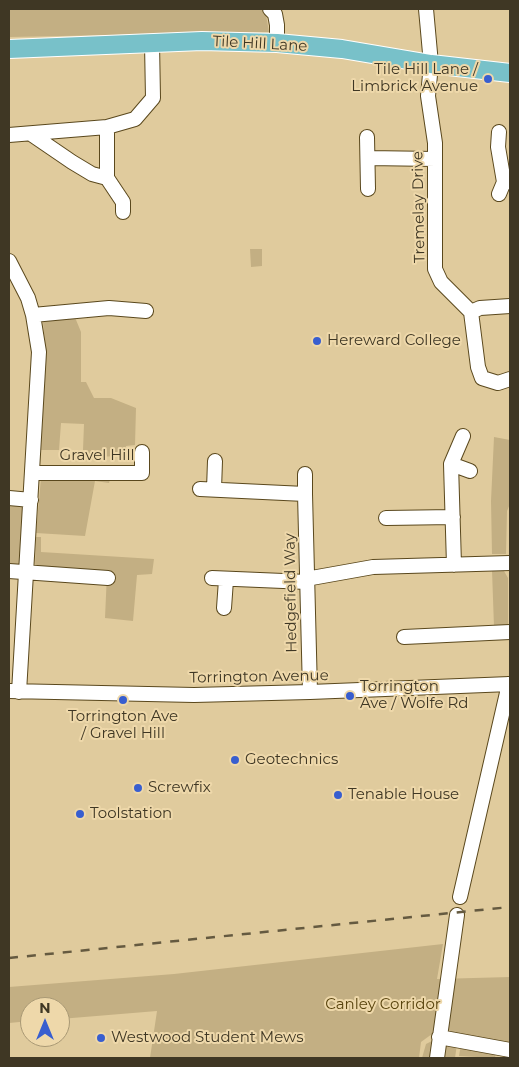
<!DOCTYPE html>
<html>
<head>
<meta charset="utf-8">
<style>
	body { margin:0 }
	#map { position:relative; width:519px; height:1067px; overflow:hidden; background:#e0cb9d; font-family:Montserrat,sans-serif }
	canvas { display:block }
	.frame { position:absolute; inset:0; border:10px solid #3f3724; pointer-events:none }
	.north { position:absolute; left:20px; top:997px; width:50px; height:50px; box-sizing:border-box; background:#eed8aa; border:1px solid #a89874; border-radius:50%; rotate:0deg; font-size:14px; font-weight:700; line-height:20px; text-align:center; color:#3f3724 }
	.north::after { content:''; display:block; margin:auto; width:18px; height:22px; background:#385ecf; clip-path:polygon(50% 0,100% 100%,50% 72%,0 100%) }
</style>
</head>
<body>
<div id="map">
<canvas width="519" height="1067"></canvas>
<div class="frame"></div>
<div class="north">N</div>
</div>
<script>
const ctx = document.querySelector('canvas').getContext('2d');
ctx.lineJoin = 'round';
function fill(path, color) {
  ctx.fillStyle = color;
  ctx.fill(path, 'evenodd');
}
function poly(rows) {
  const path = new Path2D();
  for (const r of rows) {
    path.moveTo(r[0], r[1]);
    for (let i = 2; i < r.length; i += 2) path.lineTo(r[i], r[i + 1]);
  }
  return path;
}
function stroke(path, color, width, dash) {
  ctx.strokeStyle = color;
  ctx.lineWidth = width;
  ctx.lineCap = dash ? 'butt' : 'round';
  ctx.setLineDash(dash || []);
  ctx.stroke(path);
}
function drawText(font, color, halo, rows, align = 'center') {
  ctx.font = font + ' Montserrat,sans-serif';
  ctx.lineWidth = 4;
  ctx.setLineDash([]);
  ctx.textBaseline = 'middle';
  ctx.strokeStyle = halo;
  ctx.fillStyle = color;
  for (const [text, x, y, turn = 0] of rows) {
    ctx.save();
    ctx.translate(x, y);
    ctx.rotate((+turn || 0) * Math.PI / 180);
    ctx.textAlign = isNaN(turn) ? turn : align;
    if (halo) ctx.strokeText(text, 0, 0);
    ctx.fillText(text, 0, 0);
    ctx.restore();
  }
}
fill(poly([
	[9,9,265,9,269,32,9,37],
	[250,249,262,249,262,266,251,267],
	[74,315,81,332,81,382,86,382,94,398,111,398,136,408,135,445,126,446,125,456,87,457,86,450,83,450,84,424,61,423,59,450,41,450,46,353,43,322],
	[494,437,510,440,510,504,507,511,506,554,492,554,491,501],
	[111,476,109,483,95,481,85,536,36,533,41,478],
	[9,501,19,503,24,507,20,570,9,570],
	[36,537,41,537,41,552,154,559,152,574,137,575,133,621,105,618,107,573,35,566],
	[492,570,504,571,508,578,508,625,494,627],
	[443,944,437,979,510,977,510,1043,433,1030,432,1034,421,1042,419,1058,150,1058,157,1011,60,1019,60,1007,30,1007,30,1021,9,1023,9,987,174,974],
	[434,1040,431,1058,422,1058,426,1044],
	[457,1044,455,1058,442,1058,446,1045],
	[461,1044,496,1052,495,1058,459,1056]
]), '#c3af83');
const minor = poly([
	[270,9,275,14,277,25,277,43],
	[426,9,431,64,428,96,435,143,435,269,441,282,471,312,478,367,482,378,498,383,510,379],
	[499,132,498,147,504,182,510,182],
	[31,134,72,162,92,174,107,178,107,127],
	[9,135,107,127,135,119,153,98,152,43],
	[367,137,368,189],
	[368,158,435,159],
	[107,178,123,202,123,212],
	[499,194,504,182],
	[9,261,28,298,33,315,39,352,19,692],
	[471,312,480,308,510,306],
	[33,315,109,308,146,311],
	[451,464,470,471],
	[32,473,142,473,142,452],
	[200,489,305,494,310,692],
	[214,489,215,461],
	[305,494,305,474],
	[9,498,31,500],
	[386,518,453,517],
	[454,565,451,464,463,436],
	[9,571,108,578],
	[212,578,307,582],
	[306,579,373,567,510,563],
	[224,608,226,580],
	[404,637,510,632],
	[9,691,194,695,310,692,510,684],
	[460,897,509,684],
	[439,1037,510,1050],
	[437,1058,457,915]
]);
const major = poly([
	[9,49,202,41,277,43,342,49,431,64,510,73]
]);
stroke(minor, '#5a481d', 16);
stroke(major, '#fff', 20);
stroke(minor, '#fff', 14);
stroke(major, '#78c1c9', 18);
stroke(poly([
	[9,958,510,907]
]), '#655a40', 2.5, [9, 9]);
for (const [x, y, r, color] of [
	[488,79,5,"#385ecf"],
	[317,341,5,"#385ecf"],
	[350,696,5,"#385ecf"],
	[123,700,5,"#385ecf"],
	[235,760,5,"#385ecf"],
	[138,788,5,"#385ecf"],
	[338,795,5,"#385ecf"],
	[80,814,5,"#385ecf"],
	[101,1038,5,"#385ecf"]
]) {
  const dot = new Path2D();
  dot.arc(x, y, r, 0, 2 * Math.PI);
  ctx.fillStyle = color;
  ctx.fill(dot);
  stroke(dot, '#eed8aa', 2);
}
drawText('15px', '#3f3724', '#eed8aa', [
	["Tile Hill Lane",260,44,3],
	["Tremelay Drive",419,207,-91],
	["Gravel Hill",97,456],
	["Hedgefield Way",291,593,-91],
	["Torrington Avenue",259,677,-1]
]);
drawText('15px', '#3f3724', '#eed8aa', [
	["Tile Hill Lane /",478,70,"right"],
	["Limbrick Avenue",478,87,"right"],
	["Hereward College",327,341],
	["Torrington",360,687],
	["Ave / Wolfe Rd",360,704],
	["Torrington Ave",123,717,"center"],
	["/ Gravel Hill",123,734,"center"],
	["Geotechnics",245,760],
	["Screwfix",148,788],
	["Tenable House",348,795],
	["Toolstation",90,814],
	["Westwood Student Mews",111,1038]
], 'left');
drawText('15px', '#59440e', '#eed8aa', [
	["Canley Corridor",383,1005]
]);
</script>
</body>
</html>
